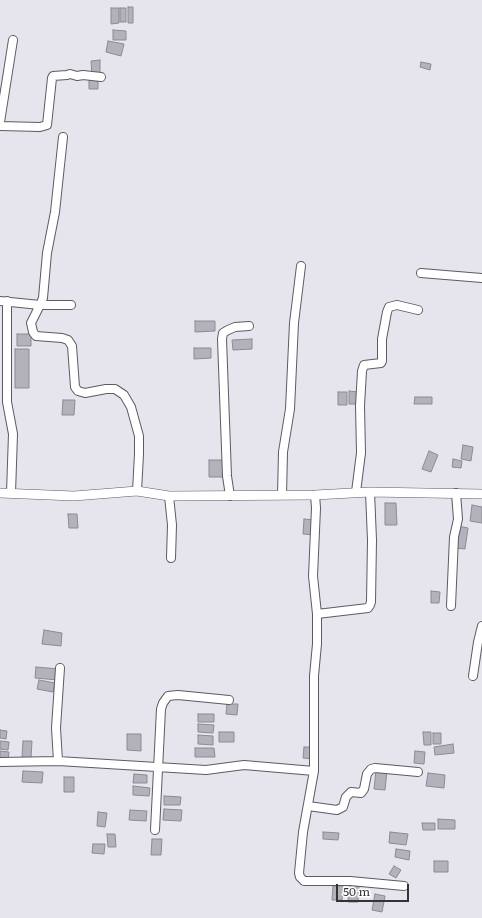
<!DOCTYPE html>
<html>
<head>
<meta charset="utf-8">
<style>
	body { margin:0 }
	#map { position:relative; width:482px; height:918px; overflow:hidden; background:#e6e4ed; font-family:Literata,serif }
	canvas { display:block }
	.scale { position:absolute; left:336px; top:884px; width:73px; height:18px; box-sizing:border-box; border:2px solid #333235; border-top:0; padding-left:5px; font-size:12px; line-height:14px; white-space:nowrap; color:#333235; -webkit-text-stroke:3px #fff; paint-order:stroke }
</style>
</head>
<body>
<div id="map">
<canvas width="482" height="918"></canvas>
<div class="scale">50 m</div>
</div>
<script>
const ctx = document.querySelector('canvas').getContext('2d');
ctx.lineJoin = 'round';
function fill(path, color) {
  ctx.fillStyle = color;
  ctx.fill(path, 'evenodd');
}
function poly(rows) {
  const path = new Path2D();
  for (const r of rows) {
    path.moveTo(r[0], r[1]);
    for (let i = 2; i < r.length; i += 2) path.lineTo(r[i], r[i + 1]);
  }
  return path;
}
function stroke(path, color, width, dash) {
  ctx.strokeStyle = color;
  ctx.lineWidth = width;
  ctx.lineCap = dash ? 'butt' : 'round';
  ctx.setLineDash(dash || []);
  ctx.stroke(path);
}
const building = poly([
	[128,7,133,7,133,23,128,23,128,7],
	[111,8,119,8,119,23,111,24,111,8],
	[120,8,126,8,126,22,120,22,120,8],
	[113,30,126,31,126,40,113,40,113,30],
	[108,41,124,44,121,56,106,52,108,41],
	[100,60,100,74,92,75,91,61,100,60],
	[421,62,431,64,430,70,420,67,421,62],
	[89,79,98,79,98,89,89,89,89,79],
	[195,321,215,321,215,331,195,332,195,321],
	[17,334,31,334,31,346,17,346,17,334],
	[252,339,252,349,233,350,232,340,252,339],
	[194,348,211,348,211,358,194,359,194,348],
	[15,349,29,349,29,388,15,388,15,349],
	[349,391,358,392,358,404,349,404,349,391],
	[338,392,347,392,347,405,338,405,338,392],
	[415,397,432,397,432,404,414,404,415,397],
	[63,400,75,400,74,415,62,415,63,400],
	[463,445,473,447,471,461,461,459,463,445],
	[429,451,438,455,431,472,422,469,429,451],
	[453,459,462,461,461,468,452,467,453,459],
	[209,460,223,460,223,477,209,477,209,460],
	[385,503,396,503,397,525,385,525,385,503],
	[472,505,482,507,482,523,470,521,472,505],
	[68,514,77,514,78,528,69,528,68,514],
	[304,519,315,520,314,535,303,534,304,519],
	[458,526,468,528,465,549,455,548,458,526],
	[431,591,440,592,439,603,431,603,431,591],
	[44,630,62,633,61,646,42,644,44,630],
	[36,667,59,669,58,680,35,678,36,667],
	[39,680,55,683,53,692,37,689,39,680],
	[227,704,238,704,237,715,226,714,227,704],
	[198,714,214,714,214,722,198,722,198,714],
	[198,724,214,725,213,733,198,732,198,724],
	[0,730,7,731,6,739,0,738,0,730],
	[219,732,234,732,234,742,219,742,219,732],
	[423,732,431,732,431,745,424,745,423,732],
	[433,733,441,733,441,744,433,744,433,733],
	[127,734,141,734,141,751,127,750,127,734],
	[198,735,213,736,213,745,198,744,198,735],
	[0,741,9,742,8,750,0,749,0,741],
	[23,741,32,741,31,758,22,757,23,741],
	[453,744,454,753,435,755,434,747,453,744],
	[304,747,313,747,313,759,303,758,304,747],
	[195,748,214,748,215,757,195,757,195,748],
	[0,751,9,752,8,761,0,760,0,751],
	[415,751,425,752,424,764,414,763,415,751],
	[376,770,387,771,385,790,374,789,376,770],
	[23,771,43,772,42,783,22,782,23,771],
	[428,773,445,775,444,788,426,786,428,773],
	[134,774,147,775,147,783,133,783,134,774],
	[64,777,74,777,74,792,64,792,64,777],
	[133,786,150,788,149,796,133,795,133,786],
	[164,796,181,797,180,805,164,805,164,796],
	[164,809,182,810,181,821,163,820,164,809],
	[130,810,147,811,146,821,129,820,130,810],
	[98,812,107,813,105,827,97,826,98,812],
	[438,819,455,820,455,829,438,829,438,819],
	[422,823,435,823,435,830,423,830,422,823],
	[323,832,339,833,338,840,323,839,323,832],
	[390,832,408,834,406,845,389,843,390,832],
	[107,834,115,834,116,847,108,847,107,834],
	[152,839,162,839,161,855,151,855,152,839],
	[93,844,105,844,104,854,92,853,93,844],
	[396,849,410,851,409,860,395,857,396,849],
	[434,861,448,861,448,872,434,872,434,861],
	[394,866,401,870,396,878,389,874,394,866],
	[349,884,359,885,358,902,348,902,349,884],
	[333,886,343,886,342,900,332,900,333,886],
	[375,894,385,896,382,912,372,910,375,894]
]);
fill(building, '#b3b1ba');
stroke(building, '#8c8a92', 1);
const minor = poly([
	[0,122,13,40],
	[0,126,40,127,47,125,52,78,53,76,67,75,70,74,77,76,83,75,101,77],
	[421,273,482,278],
	[0,301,40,305,43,298,47,253,55,212,63,137],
	[7,301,7,402,13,434,11,493],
	[71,305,40,305,31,323,33,332,36,336,62,338,68,340,72,346,75,387,78,391,85,393,106,389,115,389,124,395,131,407,139,436,139,454,137,491],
	[356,492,361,453,360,406,362,371,364,365,381,363,382,361,382,339,387,312,389,307,397,305,418,310],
	[282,495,283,452,290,409,294,323,301,266],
	[315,495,316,508,313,576,317,614,317,644,314,676,314,771,303,832,299,873,300,877,304,881,350,881,404,886],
	[169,496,172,525,171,558],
	[230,496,227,476,222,339,223,333,228,330,235,327,249,326],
	[451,606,454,537,458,519,456,493],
	[317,614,368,608,370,605,371,602,372,540,370,492],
	[473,676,478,642,482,626],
	[58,761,56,728,60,668],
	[0,762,58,761,206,770,244,765,314,771],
	[308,806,337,810,343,807,346,797,351,792,361,793,364,789,367,774,371,769,375,768,418,772],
	[155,830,161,709,163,703,168,696,178,695,229,700]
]);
const tertiary = poly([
	[0,493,74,496,137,491,169,496,315,495,370,492,482,494]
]);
stroke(minor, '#5c5b62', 10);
stroke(tertiary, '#5c5b62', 10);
stroke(minor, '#fff', 8);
stroke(tertiary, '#fff', 9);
</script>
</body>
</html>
